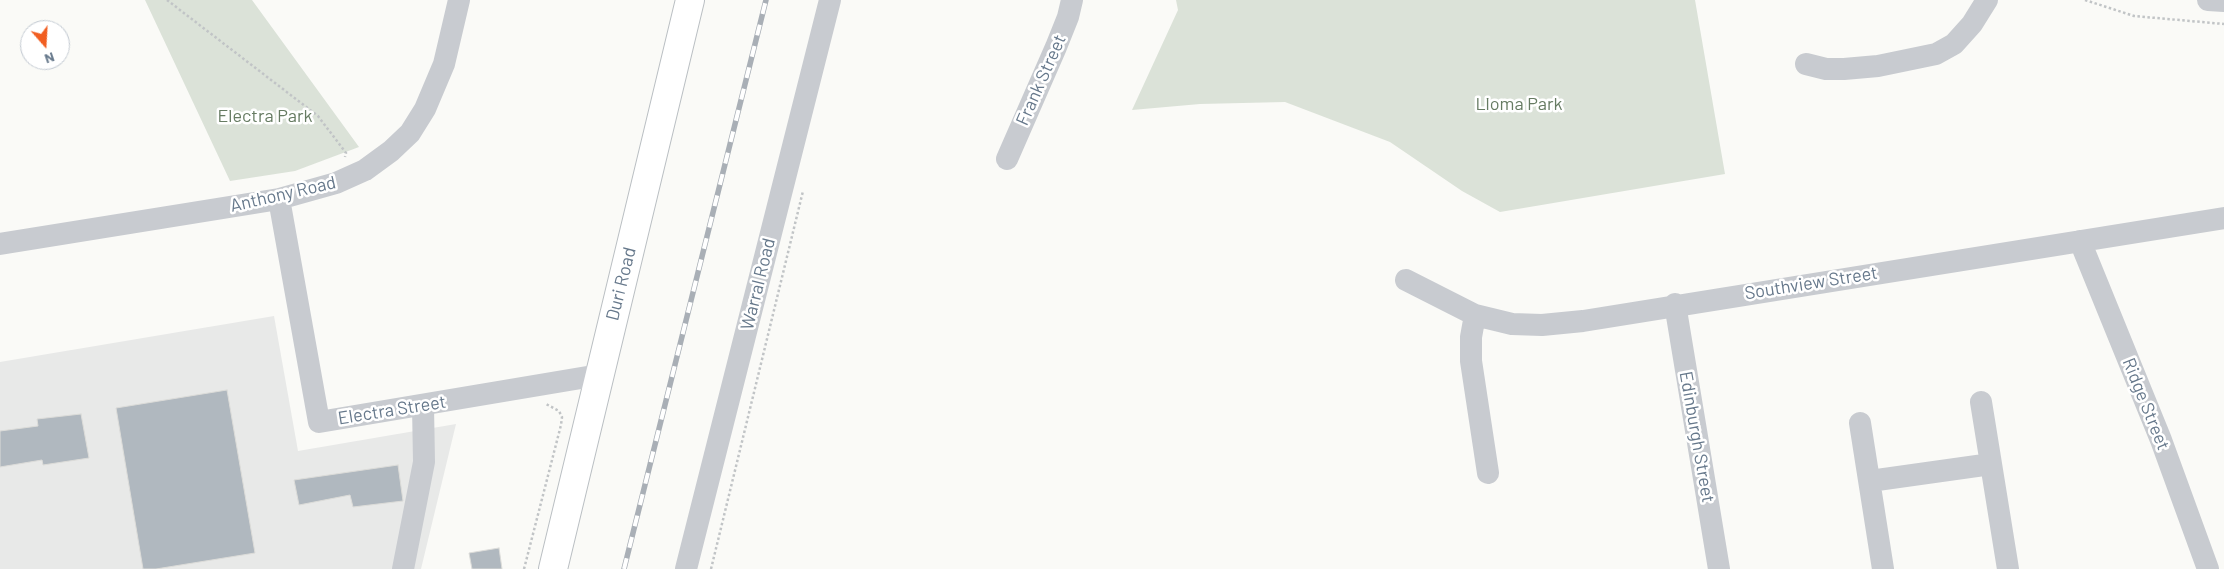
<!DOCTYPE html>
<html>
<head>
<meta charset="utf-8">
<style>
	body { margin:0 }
	#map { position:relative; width:2224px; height:569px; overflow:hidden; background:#fafaf7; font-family:Barlow,sans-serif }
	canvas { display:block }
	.north { position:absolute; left:20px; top:20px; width:50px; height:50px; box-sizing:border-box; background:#fff; border:1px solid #c2c9d1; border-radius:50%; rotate:161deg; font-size:14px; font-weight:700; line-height:20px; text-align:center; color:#66788b }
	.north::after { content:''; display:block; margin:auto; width:18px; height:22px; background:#f15e21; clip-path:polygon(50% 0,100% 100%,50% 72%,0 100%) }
</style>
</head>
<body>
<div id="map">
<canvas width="2224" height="569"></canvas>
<div class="north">N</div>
</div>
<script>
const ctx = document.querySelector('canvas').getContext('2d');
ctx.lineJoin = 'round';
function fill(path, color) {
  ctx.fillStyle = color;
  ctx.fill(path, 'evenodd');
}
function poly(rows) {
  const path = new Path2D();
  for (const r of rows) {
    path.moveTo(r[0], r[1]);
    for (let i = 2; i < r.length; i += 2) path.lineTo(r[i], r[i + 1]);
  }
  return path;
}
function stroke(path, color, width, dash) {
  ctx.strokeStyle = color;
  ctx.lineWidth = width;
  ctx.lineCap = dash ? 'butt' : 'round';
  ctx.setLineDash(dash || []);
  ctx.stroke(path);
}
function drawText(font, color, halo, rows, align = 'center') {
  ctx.font = font + ' Barlow,sans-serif';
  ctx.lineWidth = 5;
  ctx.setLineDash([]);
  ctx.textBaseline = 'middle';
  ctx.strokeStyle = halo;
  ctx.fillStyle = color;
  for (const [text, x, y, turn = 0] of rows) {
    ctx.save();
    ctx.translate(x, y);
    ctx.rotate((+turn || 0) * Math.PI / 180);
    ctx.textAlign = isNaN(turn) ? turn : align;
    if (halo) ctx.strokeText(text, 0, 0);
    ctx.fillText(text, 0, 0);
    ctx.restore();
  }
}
fill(poly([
	[274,316,298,451,456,424,421,569,0,569,0,362]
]), '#e8e9e8');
fill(poly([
	[145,0,252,0,359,147,295,171,230,181],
	[1176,0,1695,0,1725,174,1500,212,1462,191,1390,142,1285,102,1200,104,1132,110,1178,10]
]), '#dbe2d8');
const building = poly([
	[227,390,255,553,156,569,143,569,116,408,227,390],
	[81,414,89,458,43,465,42,460,0,467,0,431,38,426,37,419,81,414],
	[398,465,403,501,353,507,350,495,299,505,294,480,398,465],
	[499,548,502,569,472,569,469,553,499,548]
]);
fill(building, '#b0b8bf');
stroke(building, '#dcdcd9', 1);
const major = poly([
	[553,569,690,0]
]);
stroke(major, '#babfc3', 30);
stroke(poly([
	[167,0,318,116,346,153,345,157],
	[2085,0,2134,16,2224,24],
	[524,569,561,425,562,417,559,411,546,404],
	[711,569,803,191]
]), '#c1c4c6', 2.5, [2.5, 2.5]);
stroke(poly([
	[2208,0,2224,1],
	[1806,64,1826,69,1844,69,1878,66,1936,54,1954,44,1972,24,1987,0],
	[1007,159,1056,47,1068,17,1072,0],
	[279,199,319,422,599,375],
	[2080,241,2161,440,2208,569],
	[0,244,279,199,336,183,365,170,391,151,410,133,425,109,444,64,459,0],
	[1406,280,1475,315,1512,324,1542,325,1583,321,2224,218],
	[1675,304,1719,569],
	[1475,315,1471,337,1471,361,1488,473],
	[1981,402,2008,569],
	[1860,423,1883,569],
	[1870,481,1991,464],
	[403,569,424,462,423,406],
	[686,569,830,0]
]), '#c8cbd0', 22);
stroke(major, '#fff', 28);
const rail = poly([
	[624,569,766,0]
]);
stroke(rail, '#a9afb6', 5.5);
stroke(rail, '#fff', 4, [11]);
drawText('18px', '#66788b', '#fff', [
	["Frank Street",1041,80,-66],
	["Anthony Road",283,194,-13],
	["Southview Street",1811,283,-9],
	["Duri Road",621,284,-76],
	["Warral Road",758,284,-76],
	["Ridge Street",2146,404,68],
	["Electra Street",392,410,-9],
	["Edinburgh Street",1697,437,80]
]);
drawText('18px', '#667b62', '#fff', [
	["Lloma Park",1519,104],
	["Electra Park",265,116]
]);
</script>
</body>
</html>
